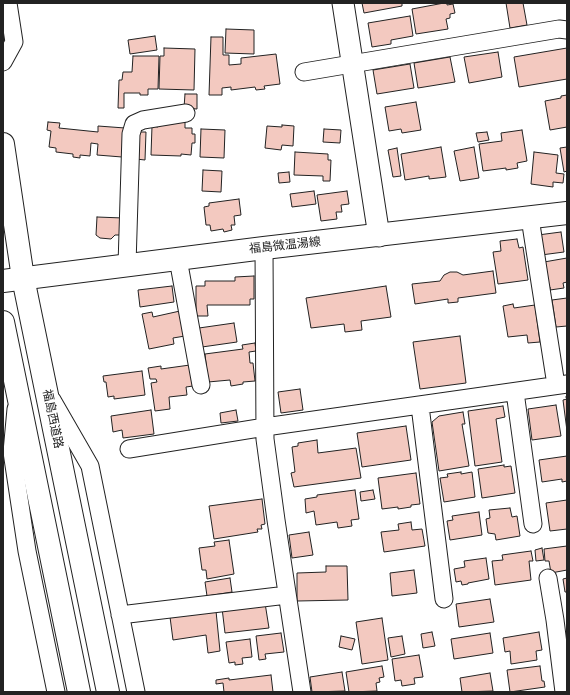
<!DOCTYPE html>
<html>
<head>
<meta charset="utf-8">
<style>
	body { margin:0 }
	#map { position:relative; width:570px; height:695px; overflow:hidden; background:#fff; font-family:"Titillium Web",sans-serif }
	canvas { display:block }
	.frame { position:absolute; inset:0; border:4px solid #222; pointer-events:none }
</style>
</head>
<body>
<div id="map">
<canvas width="570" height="695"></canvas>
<div class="frame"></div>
</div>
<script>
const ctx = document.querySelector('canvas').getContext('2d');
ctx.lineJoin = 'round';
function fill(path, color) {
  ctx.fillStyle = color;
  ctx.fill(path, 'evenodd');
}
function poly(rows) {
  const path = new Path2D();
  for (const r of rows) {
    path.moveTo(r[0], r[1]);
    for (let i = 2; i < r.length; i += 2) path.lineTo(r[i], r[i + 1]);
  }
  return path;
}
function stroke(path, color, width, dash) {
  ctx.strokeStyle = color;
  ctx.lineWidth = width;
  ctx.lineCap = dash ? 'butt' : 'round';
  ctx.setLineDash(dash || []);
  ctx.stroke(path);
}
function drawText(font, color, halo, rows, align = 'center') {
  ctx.font = font + ' "Titillium Web","Noto Sans JP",sans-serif';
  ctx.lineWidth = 3;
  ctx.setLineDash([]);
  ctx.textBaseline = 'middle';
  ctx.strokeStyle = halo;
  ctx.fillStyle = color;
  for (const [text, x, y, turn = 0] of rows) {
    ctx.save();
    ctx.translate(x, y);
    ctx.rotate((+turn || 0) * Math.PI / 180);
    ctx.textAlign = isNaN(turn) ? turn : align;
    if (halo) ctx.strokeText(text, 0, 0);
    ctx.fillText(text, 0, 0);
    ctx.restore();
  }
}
const building = poly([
	[362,3,402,3,402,6,364,13,362,3],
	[444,3,447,3,447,5,453,4,455,13,450,14,450,18,446,19,448,29,416,34,412,9,444,3],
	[506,3,523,3,527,25,510,28,506,3],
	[410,16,413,36,391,40,391,44,372,47,368,23,410,16],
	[226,29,254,30,254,54,225,53,226,29],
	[155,36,157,50,130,54,128,40,155,36],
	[211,37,223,37,223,55,229,55,229,65,241,64,241,58,276,54,280,84,264,86,265,89,256,90,255,87,231,90,231,87,222,88,222,95,209,95,211,37],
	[164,48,195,49,194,90,159,89,160,56,164,56,164,48],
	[567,48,567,79,519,87,514,57,567,48],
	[498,52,502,77,469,83,464,57,498,52],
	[133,56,159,56,158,89,148,89,148,95,140,95,140,93,124,93,124,108,118,108,119,80,122,80,123,72,132,72,133,56],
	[450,57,455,82,418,88,414,63,450,57],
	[410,64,414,88,377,94,373,70,410,64],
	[185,94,197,94,197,109,184,108,185,94],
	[567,95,567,127,550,130,545,101,561,98,561,96,567,95],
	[416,102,421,130,402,133,401,129,389,131,385,107,416,102],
	[48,122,60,123,59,128,98,132,98,126,125,128,122,157,97,155,98,144,91,143,90,156,80,155,80,158,73,157,73,154,56,152,56,148,49,147,51,131,47,130,48,122],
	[185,122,185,128,192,128,192,134,195,134,195,143,192,143,191,155,181,154,181,156,151,155,152,126,158,127,158,124,185,122],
	[282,125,294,126,293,146,282,145,281,150,265,148,267,126,282,127,282,125],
	[201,129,225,130,224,158,200,157,201,129],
	[324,129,341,130,340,143,323,142,324,129],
	[522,130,527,161,517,163,518,168,506,170,506,168,483,171,479,144,502,141,501,133,522,130],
	[137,132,146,132,145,160,136,159,137,132],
	[487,132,489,140,478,142,476,133,487,132],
	[441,147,446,177,429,179,429,176,405,180,401,154,441,147],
	[474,147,479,178,460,181,454,151,474,147],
	[567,147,567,171,564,172,560,148,567,147],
	[397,148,401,176,393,177,388,150,397,148],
	[295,152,328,154,328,160,331,160,330,181,323,181,323,176,294,175,295,152],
	[534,152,558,155,556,173,564,174,563,183,553,182,553,187,531,184,534,152],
	[203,170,222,171,221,192,202,191,203,170],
	[289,172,290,182,279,183,278,173,289,172],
	[314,191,316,204,292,207,290,194,314,191],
	[347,191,349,204,341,205,342,212,336,212,337,219,321,221,317,195,347,191],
	[239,199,241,215,234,216,235,225,231,225,232,230,224,232,223,229,211,231,210,225,206,225,204,207,209,206,209,203,239,199],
	[97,217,123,218,123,235,115,235,111,239,100,238,96,235,97,217],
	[561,232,564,252,541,255,538,235,561,232],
	[517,239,519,248,523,247,528,280,498,284,493,252,501,251,500,241,517,239],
	[567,258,567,282,563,283,564,288,550,290,550,287,547,288,544,262,567,258],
	[493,271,496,293,458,298,458,302,448,303,448,299,415,304,412,284,440,281,444,275,450,272,457,272,463,275,493,271],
	[254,276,254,299,250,299,250,305,207,305,208,316,196,316,196,286,205,286,205,281,235,281,235,277,254,276],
	[172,286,174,302,140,307,138,290,172,286],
	[386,286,391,317,361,321,362,330,345,332,344,324,311,328,306,298,386,286],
	[567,298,567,326,556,327,552,300,567,298],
	[513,304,514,308,535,305,540,342,528,343,527,335,508,337,503,306,513,304],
	[180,311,185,336,173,338,174,344,149,349,142,314,152,312,153,317,180,311],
	[234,323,237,342,202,347,199,328,234,323],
	[460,336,466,383,420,389,413,342,460,336],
	[255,343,256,351,249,352,250,363,253,363,255,381,243,382,243,384,231,386,230,380,208,382,205,354,243,349,242,345,255,343],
	[190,365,193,386,186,387,187,395,169,397,170,409,155,411,151,383,157,382,156,379,150,379,148,368,161,366,161,369,190,365],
	[142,371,145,395,114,399,114,396,108,397,106,382,104,382,103,376,142,371],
	[300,389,303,410,281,413,278,392,300,389],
	[566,397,567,397,567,431,563,400,567,399,566,397],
	[556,405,561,436,532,440,528,409,556,405],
	[503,406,505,417,496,419,502,462,475,466,468,411,503,406],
	[151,410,154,434,123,438,122,430,113,432,111,416,151,410],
	[236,410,238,421,221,423,220,413,236,410],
	[463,412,465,424,462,424,469,466,439,471,432,422,439,416,463,412],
	[406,426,411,460,362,467,357,433,406,426],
	[317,440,318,453,356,448,361,478,294,487,291,473,295,472,292,447,298,446,298,443,317,440],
	[567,456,567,481,562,482,562,479,542,482,539,460,567,456],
	[504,465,504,467,511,466,515,493,482,498,478,469,504,465],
	[461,472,461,474,472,472,475,497,444,502,440,478,448,477,447,474,461,472],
	[416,473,420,504,411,505,411,507,398,509,398,507,382,509,378,478,416,473],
	[355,490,359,519,351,520,352,526,338,528,337,522,316,525,314,511,306,513,305,499,317,497,317,495,355,490],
	[373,490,375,499,361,501,360,492,373,490],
	[262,499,265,524,261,525,262,529,257,529,258,532,214,539,209,506,262,499],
	[567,500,567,529,550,531,546,503,567,500],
	[510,508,512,517,517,516,520,536,496,540,495,534,488,533,486,519,490,518,489,510,510,508],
	[479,512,482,535,450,540,447,521,453,520,452,516,479,512],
	[411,522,412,530,422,529,425,546,384,552,381,532,399,530,398,524,411,522],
	[309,532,313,555,292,558,289,535,309,532],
	[229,540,234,574,207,579,206,570,202,570,199,548,215,546,214,542,229,540],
	[567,546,567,570,551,573,549,561,545,561,544,549,567,546],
	[542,548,544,560,536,561,535,550,542,548],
	[531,551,533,561,529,561,531,580,495,585,492,561,503,560,502,555,531,551],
	[486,558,489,579,468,583,468,584,462,585,461,581,456,582,454,569,465,567,464,561,486,558],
	[326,566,347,566,348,600,297,601,297,573,326,572,326,566],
	[414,570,417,593,392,596,390,573,414,570],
	[230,578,232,592,207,596,205,582,230,578],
	[567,578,567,592,565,592,563,579,567,578],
	[490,599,494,622,459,627,456,604,490,599],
	[265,603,269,628,225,633,222,608,265,603],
	[216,611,220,651,208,653,206,635,173,640,170,617,216,611],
	[382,618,388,660,362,664,356,622,382,618],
	[432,632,435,646,423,648,421,634,432,632],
	[539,632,542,650,536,651,537,660,511,664,510,651,505,652,503,638,539,632],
	[281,633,284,652,265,654,266,659,259,660,256,636,281,633],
	[490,633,493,653,454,659,451,639,490,633],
	[341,636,355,639,352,650,339,647,341,636],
	[402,636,405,654,391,657,388,638,402,636],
	[250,639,252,657,242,658,243,664,235,665,235,662,229,663,226,642,250,639],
	[419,655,423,677,414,678,415,684,402,686,401,680,395,681,392,659,419,655],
	[382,666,384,677,379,678,380,682,376,683,377,691,349,692,346,672,382,666],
	[540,666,542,681,544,681,545,687,510,692,507,670,540,666],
	[342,672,345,691,312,692,310,677,342,672],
	[490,673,493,691,462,692,460,678,490,673],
	[271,675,273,692,224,692,223,683,216,684,216,680,229,678,229,680,271,675]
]);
fill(building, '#f3c9c0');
stroke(building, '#222', 1);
const minor = poly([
	[3,62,14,42,8,3],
	[304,72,559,29,567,30],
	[530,218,556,385],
	[264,248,265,439,276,520,302,692],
	[178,259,201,385],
	[127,265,131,134,134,124,143,120,186,113],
	[515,392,533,524],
	[52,400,90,466,136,692],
	[420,406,444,599],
	[16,409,12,452,27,551,56,692],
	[129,449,265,427,567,384],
	[548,578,555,620,564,692],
	[120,615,287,595]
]);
const tertiary = poly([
	[343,3,379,236]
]);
const secondary = poly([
	[3,281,264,248,567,213]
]);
const trunk = poly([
	[3,144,23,278,108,692],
	[3,322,79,692]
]);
stroke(minor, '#222', 19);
stroke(tertiary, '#222', 23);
stroke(secondary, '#222', 24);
stroke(trunk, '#222', 24);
stroke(minor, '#fff', 17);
stroke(tertiary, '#fff', 21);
stroke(secondary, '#fff', 22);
stroke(trunk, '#fff', 22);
drawText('12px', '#222', '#fff', [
	["福島微温湯線",285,246,-6],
	["福島西道路",52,419,78]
]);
</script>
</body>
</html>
